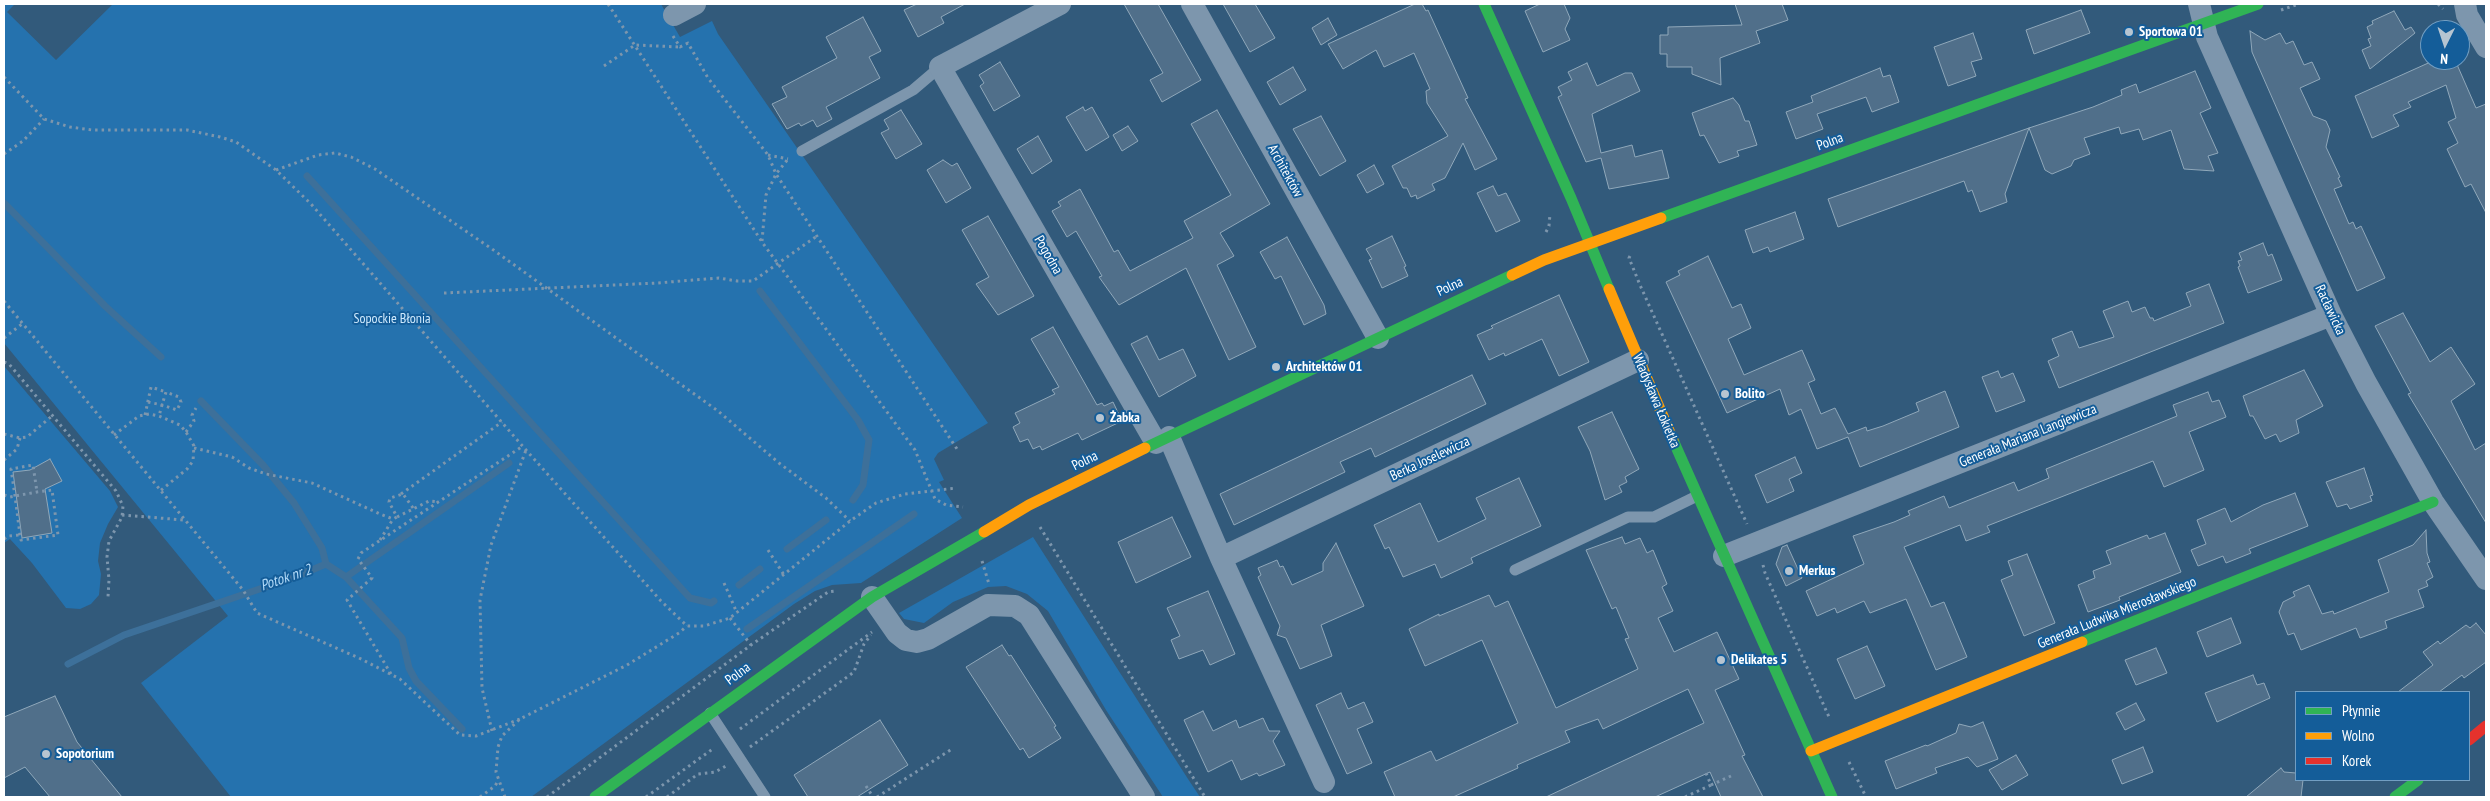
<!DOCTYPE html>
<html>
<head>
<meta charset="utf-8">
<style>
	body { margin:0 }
	#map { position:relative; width:2490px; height:801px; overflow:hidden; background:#325a7b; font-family:"PT Sans Narrow",sans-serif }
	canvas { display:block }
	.frame { position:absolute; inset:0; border:5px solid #fff; pointer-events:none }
	.legend { position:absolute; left:2295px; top:691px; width:175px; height:90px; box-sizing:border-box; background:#145d99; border:1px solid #729ec2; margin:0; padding:6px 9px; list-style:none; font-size:15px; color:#fff }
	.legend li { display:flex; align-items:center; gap:10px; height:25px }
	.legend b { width:25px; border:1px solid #729ec2 }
	.north { position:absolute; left:2420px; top:20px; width:50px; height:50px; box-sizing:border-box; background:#145d99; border:1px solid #729ec2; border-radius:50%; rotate:184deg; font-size:14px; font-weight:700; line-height:20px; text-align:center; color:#fff }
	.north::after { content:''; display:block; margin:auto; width:18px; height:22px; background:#b7c5d1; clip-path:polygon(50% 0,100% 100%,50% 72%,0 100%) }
</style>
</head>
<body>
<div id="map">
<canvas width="2490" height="801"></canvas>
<div class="frame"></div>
<ul class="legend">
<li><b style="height:6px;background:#30b455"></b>Płynnie</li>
<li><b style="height:6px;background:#ff9f0a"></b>Wolno</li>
<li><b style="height:6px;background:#e5322d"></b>Korek</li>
</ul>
<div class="north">N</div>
</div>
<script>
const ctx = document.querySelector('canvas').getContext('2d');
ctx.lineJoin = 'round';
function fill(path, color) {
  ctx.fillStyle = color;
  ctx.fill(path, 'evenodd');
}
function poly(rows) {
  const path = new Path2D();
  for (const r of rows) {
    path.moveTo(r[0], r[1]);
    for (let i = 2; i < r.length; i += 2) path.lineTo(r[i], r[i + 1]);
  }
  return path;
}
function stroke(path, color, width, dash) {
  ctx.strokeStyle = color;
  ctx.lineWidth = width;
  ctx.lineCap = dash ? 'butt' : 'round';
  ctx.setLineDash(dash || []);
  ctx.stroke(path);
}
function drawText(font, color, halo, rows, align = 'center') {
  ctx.font = font + ' "PT Sans Narrow",sans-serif';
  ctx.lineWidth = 4;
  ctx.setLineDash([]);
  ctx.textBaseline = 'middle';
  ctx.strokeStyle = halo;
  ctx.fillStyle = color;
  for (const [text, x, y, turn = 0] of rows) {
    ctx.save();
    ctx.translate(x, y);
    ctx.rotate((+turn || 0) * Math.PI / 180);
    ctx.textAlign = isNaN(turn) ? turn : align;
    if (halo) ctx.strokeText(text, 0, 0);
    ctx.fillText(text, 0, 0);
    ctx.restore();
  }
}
fill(poly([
	[4,4,15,4,7,12,56,60,113,4,661,4,680,37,712,21,718,34,988,423,938,453,934,459,944,480,939,482,962,518,861,583,832,585,815,591,794,604,531,797,231,797,141,683,228,616,4,343],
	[4,366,110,491,118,507,108,524,100,543,98,561,101,574,99,595,91,604,80,609,66,608,32,563,10,539,4,543],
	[1033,537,1188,779,1200,797,1163,797,1106,710,1048,611,1027,594,1006,586,988,587,953,602,924,623,904,619,899,613]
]), '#2572ae');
stroke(poly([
	[307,176,690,598,711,603,714,601],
	[4,203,105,306,161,357],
	[760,291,858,420,869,440,863,485,853,500],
	[201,401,263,465,294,503,322,548,326,564],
	[787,549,826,520],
	[346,577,402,638,409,668,416,681,462,729],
	[739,585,760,569],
	[747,629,914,514],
	[68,664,124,635,295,577,326,564,346,577,509,463]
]), '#3d709a', 7);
const building = poly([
	[917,4,965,4,941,17,944,23,918,37,904,10,917,4],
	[1124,4,1158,4,1201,80,1162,102,1150,80,1163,73,1124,4],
	[1223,4,1255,4,1275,38,1250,52,1223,4],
	[1415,4,1422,4,1426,11,1428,10,1468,98,1465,99,1497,159,1475,170,1463,143,1445,178,1432,184,1435,190,1417,199,1416,195,1411,197,1407,188,1403,188,1392,166,1448,136,1427,103,1426,91,1430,89,1414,53,1384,67,1376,50,1343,69,1328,44,1415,4],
	[1540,4,1564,4,1570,18,1565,29,1570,40,1543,52,1525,11,1540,4],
	[1735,4,1782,4,1788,20,1756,31,1760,43,1720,58,1721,85,1692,74,1692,67,1667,67,1667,54,1660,54,1660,35,1668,35,1668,27,1742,25,1735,4],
	[2081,10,2090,33,2034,54,2026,30,2081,10],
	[2394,11,2405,30,2411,27,2415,33,2370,69,2362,50,2371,46,2368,39,2371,38,2367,27,2373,24,2372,21,2394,11],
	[863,17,881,51,869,57,880,78,826,107,832,119,817,127,813,120,801,126,799,123,787,129,772,104,787,97,782,87,837,58,826,37,863,17],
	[1328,18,1337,35,1321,45,1312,28,1328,18],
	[2250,31,2265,40,2280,33,2286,44,2293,41,2304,65,2312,62,2320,79,2300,88,2313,116,2326,121,2330,130,2326,147,2340,177,2338,178,2342,186,2334,189,2349,224,2353,222,2356,229,2361,226,2385,278,2357,291,2252,52,2250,31],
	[1973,33,1982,59,1971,62,1976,76,1948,86,1934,47,1973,33],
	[2435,60,2455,60,2476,108,2486,104,2486,213,2471,184,2465,187,2447,149,2458,143,2448,122,2456,118,2446,85,2408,102,2411,107,2393,115,2399,126,2372,138,2355,96,2435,60],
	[1000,62,1020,96,994,111,980,86,984,83,979,75,1000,62],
	[1587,63,1597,86,1625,73,1632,73,1640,91,1592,114,1601,153,1632,145,1635,157,1662,150,1669,178,1609,189,1601,158,1586,162,1558,97,1562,95,1558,87,1572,80,1568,72,1587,63],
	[1293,67,1306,90,1280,105,1267,82,1293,67],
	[1880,68,1883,77,1890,75,1899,102,1872,112,1866,97,1817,114,1823,129,1796,139,1786,112,1813,102,1811,96,1880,68],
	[2195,71,2211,108,2200,113,2218,153,2208,156,2214,171,2184,169,2171,130,2143,140,2139,129,2121,134,2119,127,2084,138,2090,154,2074,160,2071,166,2052,174,2045,170,2029,128,2093,107,2122,95,2121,90,2136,84,2139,93,2195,71],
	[1733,98,1739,105,1745,121,1749,121,1757,145,1737,151,1739,156,1719,163,1704,135,1700,136,1692,113,1733,98],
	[1083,107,1085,111,1092,107,1109,137,1086,151,1066,117,1083,107],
	[901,110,922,144,896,159,881,133,889,129,884,120,901,110],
	[1217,110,1270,204,1220,233,1234,256,1217,265,1256,347,1229,360,1186,268,1119,305,1099,277,1102,276,1076,231,1067,237,1052,211,1061,206,1058,202,1080,189,1114,252,1118,250,1130,271,1193,238,1184,221,1231,195,1191,124,1217,110],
	[1321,116,1346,161,1320,176,1293,129,1321,116],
	[1128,126,1138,141,1122,151,1113,135,1128,126],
	[2029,128,2005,194,2007,202,1980,212,1972,190,1968,192,1964,181,1838,227,1828,199,2029,128],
	[1038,136,1052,161,1032,174,1017,149,1038,136],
	[943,160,952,166,957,163,971,188,946,203,927,170,943,160],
	[1374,165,1384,184,1367,193,1357,175,1374,165],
	[1493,186,1498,196,1506,193,1520,221,1496,232,1477,193,1493,186],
	[1795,212,1804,239,1770,252,1768,247,1753,253,1745,230,1795,212],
	[988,216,1034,296,998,315,976,284,989,277,962,230,988,216],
	[1392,236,1406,266,1404,267,1408,276,1382,288,1369,260,1372,259,1366,249,1392,236],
	[1287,237,1324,305,1326,314,1304,325,1281,276,1275,279,1260,252,1287,237],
	[2263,243,2268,256,2272,254,2282,280,2248,293,2238,267,2240,266,2238,261,2242,260,2239,253,2263,243],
	[1708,256,1732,308,1741,304,1751,328,1728,339,1744,375,1802,350,1815,380,1808,383,1821,414,1835,408,1848,434,1866,427,1867,431,1883,426,1919,411,1916,403,1945,391,1959,427,1860,467,1848,437,1817,449,1801,409,1789,415,1780,389,1727,413,1666,282,1680,275,1678,271,1708,256],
	[2209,284,2224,323,2059,388,2048,361,2059,356,2052,339,2072,331,2079,348,2114,337,2103,311,2128,301,2132,312,2145,307,2150,318,2153,318,2154,321,2191,306,2186,293,2209,284],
	[1559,295,1589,362,1559,376,1542,339,1505,356,1504,353,1489,360,1477,335,1493,328,1491,326,1559,295],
	[2403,313,2430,362,2451,347,2475,384,2451,401,2475,450,2486,443,2486,523,2408,394,2411,393,2375,326,2403,313],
	[1053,327,1097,405,1102,403,1104,406,1113,402,1122,421,1082,440,1078,433,1042,450,1040,446,1033,449,1028,439,1020,442,1013,427,1020,423,1015,413,1055,394,1052,390,1059,387,1031,339,1053,327],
	[1147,336,1159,360,1183,349,1196,376,1159,397,1131,344,1147,336],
	[2304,370,2323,406,2296,420,2299,433,2280,442,2276,434,2265,439,2253,416,2250,416,2243,396,2304,370],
	[1998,371,2001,378,2013,373,2025,401,1996,412,1982,377,1998,371],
	[1472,375,1486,404,1375,457,1371,448,1340,462,1345,472,1234,525,1220,494,1472,375],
	[2208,392,2212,402,2219,400,2226,417,2189,432,2204,470,2164,487,2153,461,1987,526,1990,532,1966,541,1960,525,1904,547,1931,607,1944,602,1967,657,1936,670,1906,599,1870,613,1864,601,1837,613,1835,608,1817,616,1806,591,1864,564,1853,536,1894,522,1910,515,1908,511,1944,496,1949,508,2014,482,2018,491,2049,478,2046,469,2177,416,2173,405,2208,392],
	[1612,412,1639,469,1625,477,1627,482,1619,486,1622,492,1605,500,1590,451,1578,427,1612,412],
	[1795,457,1802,473,1789,479,1794,491,1767,503,1755,475,1795,457],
	[50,459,62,481,45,489,52,533,22,538,13,472,30,470,50,459],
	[2364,468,2373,495,2370,496,2372,501,2350,509,2347,504,2337,507,2326,482,2364,468],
	[1519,478,1541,526,1471,558,1473,563,1441,578,1435,564,1403,577,1389,547,1385,549,1374,525,1420,503,1438,542,1486,519,1476,498,1519,478],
	[2295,493,2308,526,2249,549,2251,553,2226,563,2223,556,2198,566,2191,550,2206,544,2197,520,2225,508,2231,522,2263,505,2295,493],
	[1172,517,1191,557,1136,583,1118,542,1172,517],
	[2426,530,2427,553,2430,562,2427,563,2433,577,2426,581,2428,586,2418,590,2424,607,2385,621,2387,628,2360,638,2356,628,2301,650,2294,633,2288,635,2279,612,2283,602,2295,596,2293,592,2309,585,2322,614,2333,611,2334,614,2389,592,2378,560,2413,545,2426,530],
	[2165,533,2181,572,2119,597,2120,600,2088,612,2078,585,2095,578,2093,571,2111,564,2106,551,2147,535,2149,539,2165,533],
	[1622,537,1625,544,1640,538,1647,553,1653,550,1667,584,1662,587,1673,611,1658,618,1674,652,1717,632,1739,679,1715,690,1745,755,1742,756,1763,797,1721,797,1710,772,1655,797,1546,797,1704,723,1688,689,1603,729,1598,719,1565,731,1570,742,1517,765,1518,768,1453,797,1395,797,1384,772,1431,751,1436,761,1518,723,1482,640,1425,666,1409,629,1439,614,1439,616,1489,595,1495,607,1508,601,1556,708,1638,669,1625,639,1629,638,1616,607,1612,609,1586,550,1622,537],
	[1336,543,1364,606,1321,625,1332,656,1300,669,1286,638,1277,635,1280,626,1258,577,1261,575,1258,568,1277,560,1280,567,1283,566,1292,585,1323,571,1323,563,1336,543],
	[1787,545,1802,578,1786,586,1776,564,1782,547,1787,545],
	[2027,554,2055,623,2024,636,2001,580,2013,575,2008,561,2027,554],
	[1208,591,1235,654,1210,665,1203,650,1179,659,1171,640,1180,636,1167,608,1208,591],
	[2231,618,2241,643,2207,657,2197,632,2231,618],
	[2476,623,2486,635,2486,662,2464,678,2462,675,2439,692,2398,692,2433,665,2423,652,2438,641,2440,644,2466,625,2470,628,2476,623],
	[1002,645,1009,656,1011,655,1056,726,1054,727,1061,738,1029,758,1023,748,1020,750,966,667,1002,645],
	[1867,646,1885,686,1855,699,1837,659,1867,646],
	[2156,648,2167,673,2136,685,2125,660,2156,648],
	[2253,675,2257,685,2264,683,2270,698,2217,722,2205,693,2253,675],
	[1341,693,1348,709,1364,702,1373,722,1357,729,1372,763,1347,774,1316,705,1341,693],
	[55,696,77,742,122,797,50,797,25,767,4,778,4,717,55,696],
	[2136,703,2145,720,2125,730,2116,713,2136,703],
	[1203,711,1213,731,1236,720,1239,728,1263,718,1269,731,1280,731,1273,741,1285,765,1259,776,1257,773,1241,780,1232,760,1208,772,1184,720,1203,711],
	[880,720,908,765,857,797,808,797,794,775,880,720],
	[1983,722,1998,759,1977,767,1968,757,1935,768,1937,773,1896,789,1885,761,1926,745,1927,746,1956,733,1959,724,1971,727,1983,722],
	[2143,747,2153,772,2122,784,2112,760,2143,747],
	[2016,755,2028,775,2002,790,1989,770,2016,755],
	[2281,768,2284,772,2296,773,2296,780,2303,780,2301,797,2246,797,2281,768]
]);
fill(building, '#506f8a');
stroke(building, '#90a8ba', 1);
stroke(poly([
	[608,4,762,242,915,450,935,499,946,505,963,507],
	[2438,4,2443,9],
	[2281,10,2299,4],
	[673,36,680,47,688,43,708,78,768,155,776,174,957,449],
	[604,66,635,45,679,47],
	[4,77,44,119,70,127,92,130,187,130,220,137,236,142,276,170,311,204,526,450,661,601,687,626,704,626,730,618,850,521,876,503,905,494,956,488],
	[4,154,23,141,44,119],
	[768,155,788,159],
	[276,170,318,155,335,153,351,157,375,169,492,249,718,411,779,463,826,498,850,521],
	[1546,232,1549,226,1550,214],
	[762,241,766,195,776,174,788,159],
	[1630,256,1629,258,1640,285,1747,524],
	[444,293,657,283,719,278,737,281,753,281,817,236],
	[4,301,243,590,257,613,359,658,400,679,460,735,476,736,520,719],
	[4,338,22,324],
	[4,362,9,364,116,491,123,506,122,517,109,541,107,557,109,580,108,597],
	[148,402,162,405,177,410,181,402,179,397,166,392,162,405,159,416],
	[145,415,151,387,166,392],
	[186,432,194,421,192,415,196,408],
	[4,434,20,438,27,437,52,416],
	[114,435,139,416,149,414,159,416,180,425,186,432,194,446,193,461,187,469,160,491],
	[194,448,232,457,249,468,266,474,312,483,380,514,393,519,397,517],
	[4,460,17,449,20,438],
	[401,494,502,422],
	[4,495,10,497,15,496,37,492,52,490,58,535,21,540,20,535,15,496,11,469,33,465,37,492],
	[413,508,403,494,390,498,389,502,397,517,429,501,439,502],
	[122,515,184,520],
	[1040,527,1205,797],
	[4,539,8,536,20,535],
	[380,540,393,519],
	[768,550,784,575],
	[982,561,989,584],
	[1763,565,1765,573,1829,717],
	[724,583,737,613],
	[730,618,751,645],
	[391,674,347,600,372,578,358,559,361,553,523,446],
	[740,729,872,632],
	[492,731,482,688,480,600,491,545,526,450],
	[750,747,854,672,864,644,871,635],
	[1849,762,1866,797],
	[1711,785,1731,776],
	[866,786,873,797],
	[480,797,495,786,498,781],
	[505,797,496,772,498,747,502,736,520,719,627,665,679,633,687,626],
	[547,797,751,645,828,592,836,591],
	[646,797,714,748],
	[667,797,698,774,715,772,726,766],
	[877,797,952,749],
	[1685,797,1711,785,1706,773]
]), '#7d96ad', 3, [2.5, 4]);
stroke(poly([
	[802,151,913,90,940,67],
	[1515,570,1628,517,1654,517,1697,496],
	[710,713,765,797]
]), '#7d96ad', 11);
stroke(poly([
	[1060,4,940,67,1156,443],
	[1192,4,1378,338],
	[2199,4,2207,37,2331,315,2366,383,2433,502,2486,579],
	[2465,4,2467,15,2486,47],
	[674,15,695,4],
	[1169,437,1221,558,1324,782],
	[1724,556,2331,315],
	[1221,558,1638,360],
	[872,597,897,633,906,640,917,642,928,639,988,605,1015,606,1029,615,1144,797]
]), '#7d96ad', 22);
stroke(poly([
	[1484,4,1571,198,1609,289],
	[1661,218,2258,4],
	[1673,440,1832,797],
	[1145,448,1512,275],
	[2082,642,2433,502],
	[595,797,872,597,984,532],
	[2395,797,2418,780]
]), '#30b455', 11);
stroke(poly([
	[1512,275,1544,260,1661,218],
	[1609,289,1673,440],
	[984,532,1029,505,1145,448],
	[1811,751,2082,642]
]), '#ff9f0a', 11);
stroke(poly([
	[2469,740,2486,726]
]), '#e5322d', 11);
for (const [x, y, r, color] of [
	[2129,32,5,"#b7c5d1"],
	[1276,367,5,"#b7c5d1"],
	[1725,394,5,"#b7c5d1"],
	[1100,418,5,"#b7c5d1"],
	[1789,571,5,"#b7c5d1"],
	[1721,660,5,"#b7c5d1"],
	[46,754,5,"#b7c5d1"]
]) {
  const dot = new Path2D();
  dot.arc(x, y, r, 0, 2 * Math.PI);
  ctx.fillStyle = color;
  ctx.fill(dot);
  stroke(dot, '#145d99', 2);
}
drawText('bold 14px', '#fff', '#145d99', [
	["Sportowa 01",2139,32],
	["Architektów 01",1286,367],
	["Bolito",1735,394],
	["Żabka",1110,418],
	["Merkus",1799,571],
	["Delikates 5",1731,660],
	["Sopotorium",56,754]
], 'left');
drawText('14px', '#fff', '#145d99', [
	["Polna",1830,142,-20],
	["Architektów",1285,171,61],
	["Pogodna",1048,255,60],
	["Polna",1450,287,-25],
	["Racławicka",2330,310,65],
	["Władysława Łokietka",1656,401,67],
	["Generała Mariana Langiewicza",2028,436,-22],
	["Berka Joselewicza",1430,459,-25],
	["Polna",1085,461,-26],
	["Generała Ludwika Mierosławskiego",2117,613,-22],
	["Polna",738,674,-36]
]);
drawText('14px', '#cee9fd', '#145d99', [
	["Sopockie Błonia",392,319]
]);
drawText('italic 15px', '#b3dbf9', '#145d99', [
	["Potok nr 2",286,578,-19]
]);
</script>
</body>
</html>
